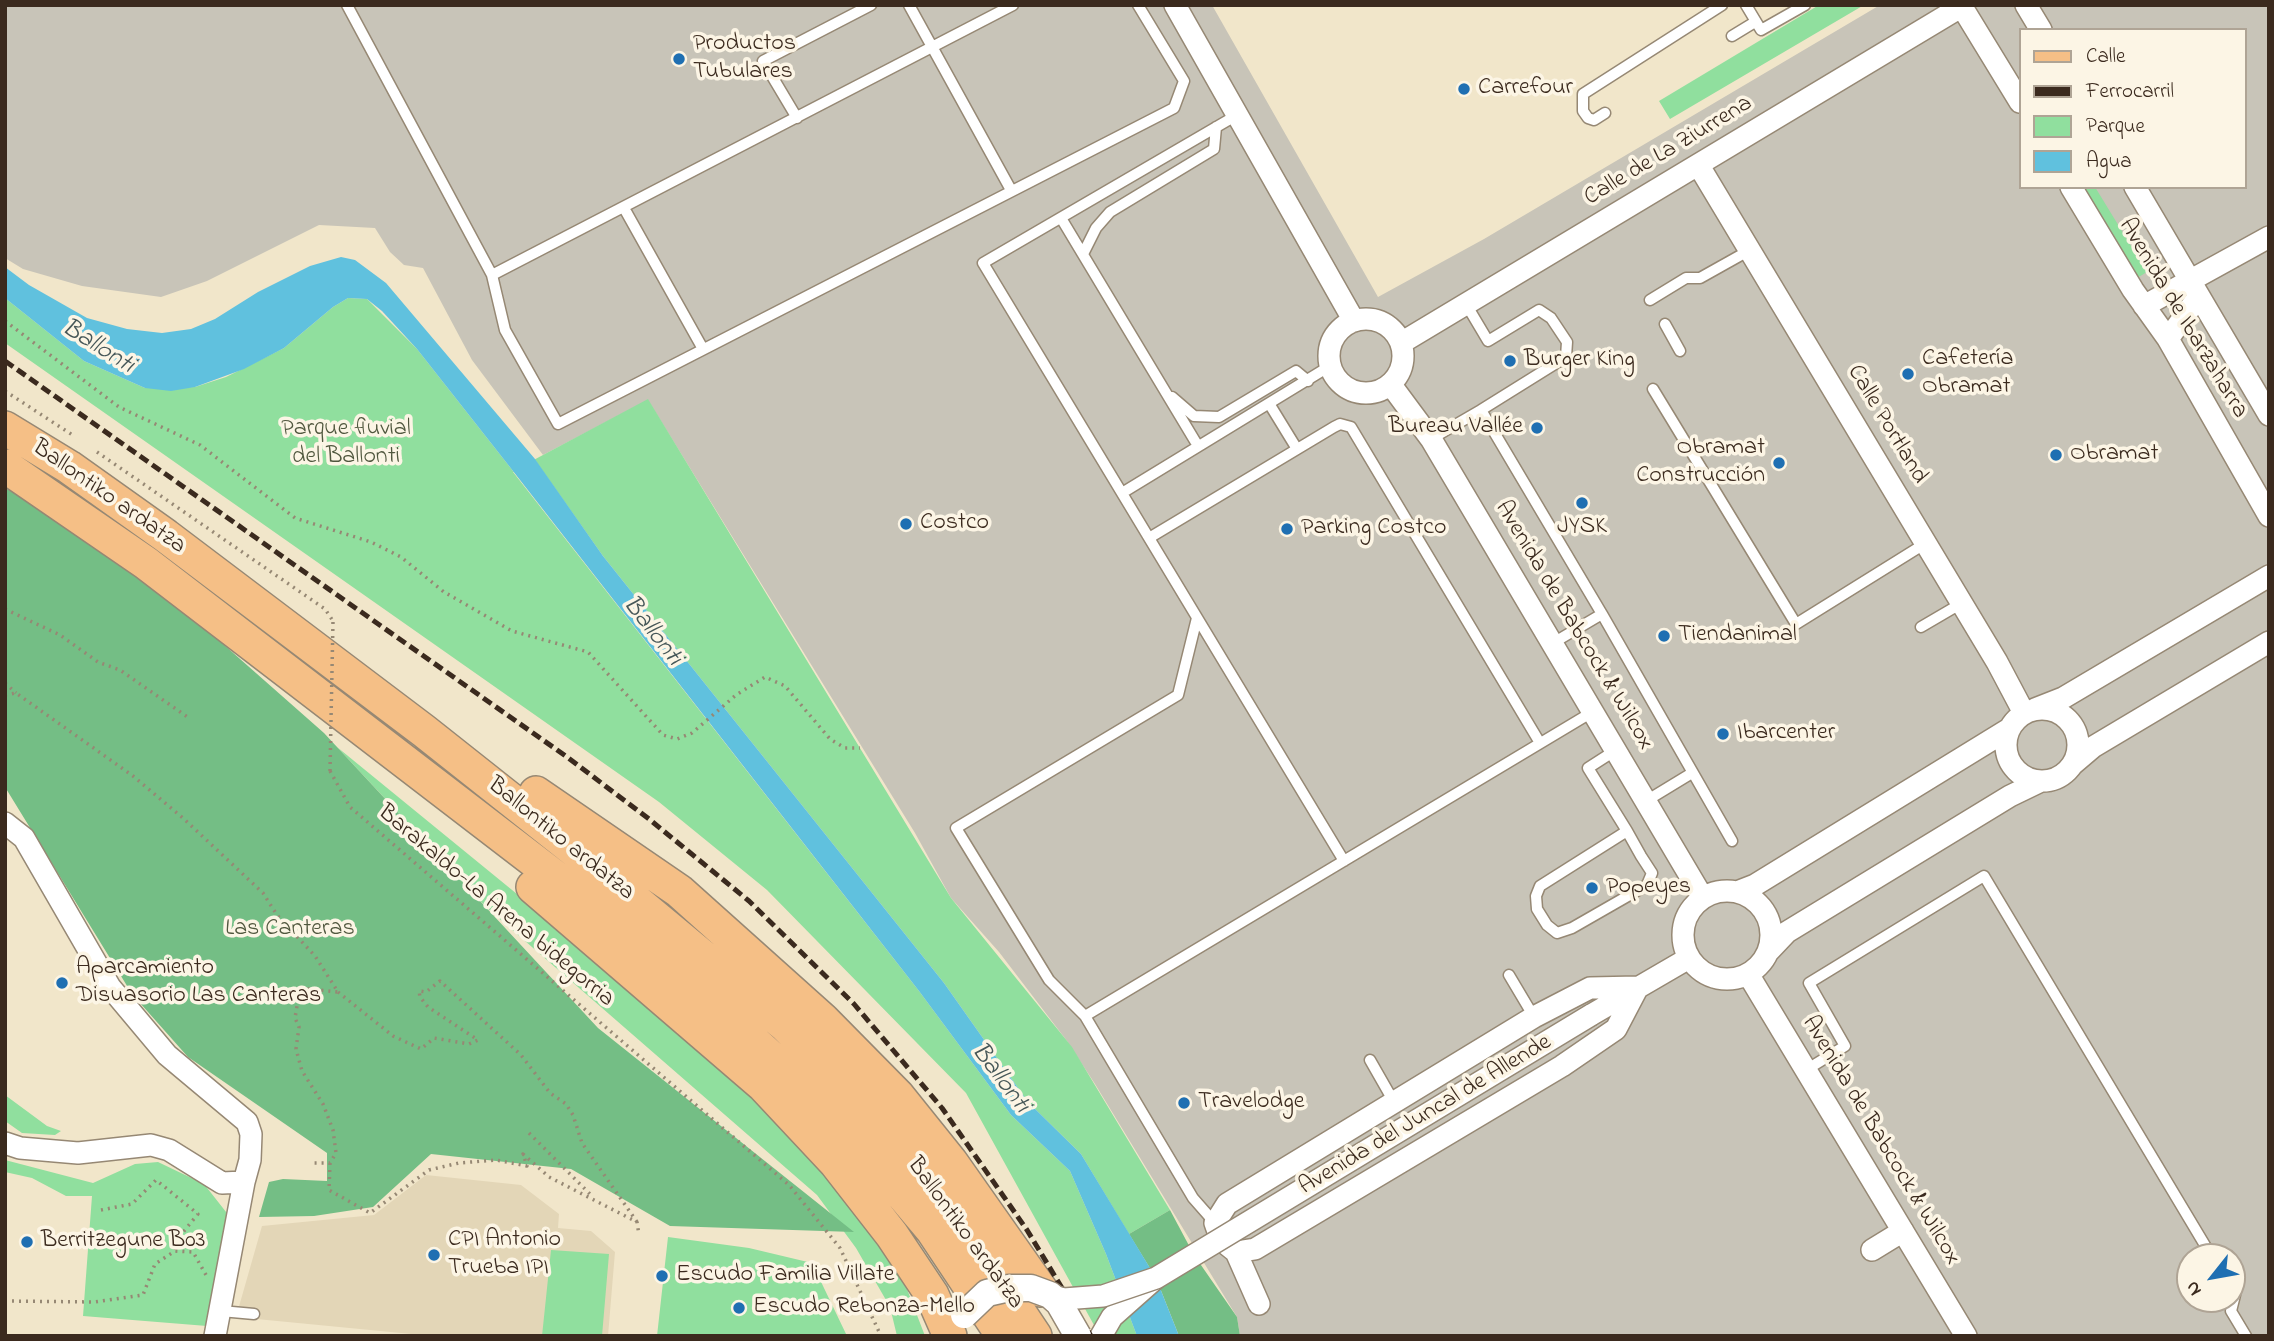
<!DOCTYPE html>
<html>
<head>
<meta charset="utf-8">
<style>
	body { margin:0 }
	#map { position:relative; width:2274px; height:1341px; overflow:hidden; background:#f1e6ca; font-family:"Indie Flower",sans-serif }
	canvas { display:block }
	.frame { position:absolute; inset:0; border:7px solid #3b2a1e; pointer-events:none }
	.legend { position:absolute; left:2019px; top:28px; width:228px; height:161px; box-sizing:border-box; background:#fcf5e5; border:2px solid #afa495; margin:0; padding:9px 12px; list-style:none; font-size:21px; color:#3b2a1e }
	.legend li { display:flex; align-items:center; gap:14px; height:35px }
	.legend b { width:35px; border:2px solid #afa495 }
	.north { position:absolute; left:2176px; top:1243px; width:70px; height:70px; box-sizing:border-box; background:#fcf5e5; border:2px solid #afa495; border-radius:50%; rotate:239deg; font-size:19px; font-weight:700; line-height:28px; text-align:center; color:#3b2a1e }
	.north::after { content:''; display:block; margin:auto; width:24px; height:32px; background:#1f6fb2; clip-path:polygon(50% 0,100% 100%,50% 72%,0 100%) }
</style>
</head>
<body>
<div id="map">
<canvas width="2274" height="1341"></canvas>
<div class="frame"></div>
<ul class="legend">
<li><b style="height:9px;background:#f5bf86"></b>Calle</li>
<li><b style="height:9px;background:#3b2a1e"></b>Ferrocarril</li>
<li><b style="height:19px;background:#90df9e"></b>Parque</li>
<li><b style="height:19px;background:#60c1de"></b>Agua</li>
</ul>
<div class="north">N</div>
</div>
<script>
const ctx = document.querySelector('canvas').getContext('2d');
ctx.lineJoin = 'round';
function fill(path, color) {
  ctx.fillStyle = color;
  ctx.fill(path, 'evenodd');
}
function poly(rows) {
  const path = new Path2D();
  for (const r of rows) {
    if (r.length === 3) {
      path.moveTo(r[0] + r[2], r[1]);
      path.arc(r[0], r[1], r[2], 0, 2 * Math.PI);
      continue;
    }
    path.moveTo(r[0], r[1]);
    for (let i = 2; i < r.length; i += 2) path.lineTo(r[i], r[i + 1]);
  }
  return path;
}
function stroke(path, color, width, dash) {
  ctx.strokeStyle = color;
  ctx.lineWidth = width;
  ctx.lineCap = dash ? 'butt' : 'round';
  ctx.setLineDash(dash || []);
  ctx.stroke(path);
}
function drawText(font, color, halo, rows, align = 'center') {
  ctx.font = font + ' "Indie Flower",sans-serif';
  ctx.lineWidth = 7;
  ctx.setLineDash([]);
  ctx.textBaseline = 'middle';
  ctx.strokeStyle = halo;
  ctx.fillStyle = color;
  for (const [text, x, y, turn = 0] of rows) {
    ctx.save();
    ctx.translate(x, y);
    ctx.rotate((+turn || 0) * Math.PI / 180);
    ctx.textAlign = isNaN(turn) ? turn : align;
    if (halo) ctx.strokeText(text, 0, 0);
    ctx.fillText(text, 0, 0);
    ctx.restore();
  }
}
fill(poly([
	[426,1175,521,1185,559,1214,558,1228,591,1231,615,1252,608,1336,432,1336,236,1317,262,1226,374,1215]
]), '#e3d6b7');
fill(poly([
	[5,5,1212,5,1378,297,1484,239,1880,5,2269,5,2269,1336,1240,1336,1237,1317,1095,1084,1067,1041,999,952,951,898,915,833,648,400,543,455,472,360,423,268,404,265,390,252,375,228,319,225,207,281,161,297,82,286,23,269,5,258],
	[2020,30,2244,30,2244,187,2020,187],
	[2190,1257,2232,1257,2232,1299,2190,1299]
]), '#c8c4b8');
fill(poly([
	[1819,5,1864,5,1670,119,1659,101],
	[2082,187,2095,187,2147,272,2137,278],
	[5,298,84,361,145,388,195,387,226,377,284,348,333,307,348,298,367,299,417,349,513,471,648,399,951,898,1072,1047,1170,1210,1129,1234,1081,1154,1028,1102,944,983,603,556,535,460,513,472,919,991,1011,1115,1070,1171,1106,1254,1137,1336,1100,1336,966,1093,767,890,659,802,5,343],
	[337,747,763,1095,861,1215,902,1276,925,1336,897,1336,890,1307,856,1248,817,1195,486,907],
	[5,1095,47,1126,61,1131,55,1135,22,1133,5,1121],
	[5,1160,93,1183,135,1164,158,1162,204,1184,230,1217,207,1326,83,1316,92,1196,66,1196,32,1178,5,1172],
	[668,1237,749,1248,812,1263,847,1336,657,1336],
	[551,1250,609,1254,602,1336,542,1336]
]), '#90df9e');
fill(poly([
	[5,488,113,547,324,733,598,1028,854,1232,670,1226,571,1169,431,1154,373,1207,314,1216,259,1217,269,1182,283,1179,327,1181,327,1153,188,1057,132,994,5,787],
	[1170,1210,1194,1255,1237,1317,1240,1336,1179,1336,1156,1278,1129,1234]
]), '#74be85');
fill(poly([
	[341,257,355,260,386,283,535,459,603,556,944,983,1028,1102,1081,1154,1156,1278,1179,1336,1137,1336,1106,1254,1070,1171,1011,1115,919,991,513,471,417,349,382,311,367,299,348,298,333,307,284,348,244,369,195,387,171,391,145,388,84,361,5,298,5,267,29,285,87,318,127,329,162,333,191,329,215,319,258,292,310,266]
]), '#60c1de');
const service = poly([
	[347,5,492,275,505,330,558,424,1174,108,1184,81,1138,5],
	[909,5,1011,190],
	[1746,5,1761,30,1805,5],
	[1732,36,1755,22],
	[1605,113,1594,120,1588,118,1583,111,1583,94,1722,5],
	[1237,115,983,263,1344,861],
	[797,118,763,61,871,5],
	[624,208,703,349],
	[1061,218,1198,446],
	[1083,254,1096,228,1110,212,1214,149,1216,127],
	[492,275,1013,5],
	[1650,300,1686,278,1700,278,1750,250],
	[1466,304,1488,341,1539,310,1551,318,1567,342,1566,357,1481,410],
	[1665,324,1680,351],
	[1653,389,1796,624,1926,543],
	[1172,397,1194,416,1219,417,1296,371,1308,381],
	[1270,405,1297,449],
	[1431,439,1481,410,1602,614,1553,643],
	[1122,493,1330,366],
	[1149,538,1334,427,1340,424,1351,427,1540,743],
	[1602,614,1732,841],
	[1197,618,1178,695,956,828,1049,980,1085,1016,1594,711],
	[1921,627,1962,603],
	[1616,750,1588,768,1627,831,1641,856,1652,873,1647,885,1572,928,1557,933,1547,925,1537,909,1536,896,1540,886,1627,831],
	[1646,801,1692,773],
	[1509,975,1534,1017],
	[1085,1016,1193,1198,1215,1223],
	[1370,1060,1394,1102],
	[1806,1070,1845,1046,1809,983,1984,876,2212,1257],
	[2232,1290,2235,1295,2231,1311,2246,1336],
	[221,1311,254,1314]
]);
const minor = poly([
	[1175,5,1354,321],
	[2026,5,2041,30],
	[1962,7,2020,102],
	[1699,166,1997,662,2024,713],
	[2071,187,2133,290,2168,339,2269,516],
	[2135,187,2269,415],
	[2144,306,2269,237],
	[1366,356,37],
	[2168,339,2198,297],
	[1401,343,1964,5],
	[1391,385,1431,439,1703,898],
	[2042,745,36],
	[2035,709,2063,698,2269,576],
	[2073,764,2093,747,2269,642],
	[5,823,24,838,110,987,167,1055,247,1122,251,1134,250,1160,244,1182,222,1183,169,1150,151,1145,78,1153,20,1148,5,1143],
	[1727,935,44],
	[1737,892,1755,885,2009,729],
	[1768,952,1787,932,2010,796,2041,781],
	[1748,974,1966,1336],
	[1638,987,1616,1029,1562,1066,1255,1249,1236,1252,1221,1240,1215,1223,1227,1204,1534,1017,1590,988,1638,987],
	[1591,1015,1689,958],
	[1872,1250,1903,1231],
	[1236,1252,1259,1304],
	[215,1336,244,1182],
	[1101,1336,1112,1317,1156,1278]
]);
const primary = poly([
	[5,428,69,467,166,536,424,731,578,853,785,1025,865,1104,951,1210,1035,1336],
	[5,466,146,563,662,959,838,1118,933,1231,1003,1336],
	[536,793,679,891,823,1020,898,1096,951,1162,1041,1290],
	[533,887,763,1085,836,1163,892,1235,932,1295,950,1336]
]);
stroke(service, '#968874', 13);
stroke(minor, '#968874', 24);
stroke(primary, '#968874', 36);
stroke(poly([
	[5,321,119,407,200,445,295,518,371,542,401,557,444,592,512,631,588,652,663,735,677,739,692,733,736,695,765,677,785,686,830,739,845,748,860,748],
	[5,391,74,436],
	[97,452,325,609,333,621],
	[5,609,60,635,98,662,120,670,189,718],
	[5,683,16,693],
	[5,695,16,693,133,776,184,819,263,893,277,915,315,956,338,992,300,988,295,1018,299,1027,296,1049,302,1071,323,1104,333,1130,336,1153,330,1163,312,1163],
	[330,771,350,807,789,1185,840,1248,881,1336],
	[338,992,393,1036,421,1049,434,1038,469,1044,478,1040,428,1007,420,997,419,991,426,992,440,981,521,1055,550,1093,566,1104,573,1115,582,1143,637,1222],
	[529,1133,591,1195],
	[330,1163,329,1190,370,1213,429,1170,459,1163,496,1160,527,1166,523,1154,549,1177,637,1222,639,1235],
	[101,1210,132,1204,156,1180,198,1214,179,1237,175,1251],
	[5,1301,95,1302,143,1295,155,1264,175,1251,193,1252,206,1275]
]), '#968874', 3.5, [2, 5]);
stroke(service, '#fff', 10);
stroke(minor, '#fff', 21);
stroke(primary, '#f5bf86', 33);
stroke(poly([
	[5,361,567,757,649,819,749,901,854,1004,942,1108,1027,1230,1091,1336]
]), '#3b2a1e', 5, [10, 5]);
const minorBridge = poly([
	[1050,1295,1064,1299,1103,1296,1156,1278,1591,1015]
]);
const tertiaryBridge = poly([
	[964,1315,987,1293,1009,1288,1031,1288,1050,1295,1059,1303,1078,1336]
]);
stroke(minorBridge, '#968874', 24, []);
stroke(tertiaryBridge, '#968874', 29, []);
stroke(poly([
	[330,771,333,621]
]), '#968874', 3.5, [2, 5]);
stroke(minorBridge, '#fff', 21);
stroke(tertiaryBridge, '#fff', 26);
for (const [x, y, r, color] of [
	[679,59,7,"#1f6fb2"],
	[1464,89,7,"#1f6fb2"],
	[1510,361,7,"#1f6fb2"],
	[1908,374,7,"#1f6fb2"],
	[1537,428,7,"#1f6fb2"],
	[2056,455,7,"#1f6fb2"],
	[1779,463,7,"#1f6fb2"],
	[1582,503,7,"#1f6fb2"],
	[906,524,7,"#1f6fb2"],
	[1287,529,7,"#1f6fb2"],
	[1664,636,7,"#1f6fb2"],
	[1723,734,7,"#1f6fb2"],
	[1592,888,7,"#1f6fb2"],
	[62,983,7,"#1f6fb2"],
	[1184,1103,7,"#1f6fb2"],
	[27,1242,7,"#1f6fb2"],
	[434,1255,7,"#1f6fb2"],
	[662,1276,7,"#1f6fb2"],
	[739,1308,7,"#1f6fb2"]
]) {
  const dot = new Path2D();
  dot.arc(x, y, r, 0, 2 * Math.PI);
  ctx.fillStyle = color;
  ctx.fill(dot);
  stroke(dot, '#fcf5e5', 2.5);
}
drawText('24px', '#3b2a1e', '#fcf5e5', [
	["Productos",693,45],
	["Tubulares",693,73],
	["Carrefour",1478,89],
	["Cafetería",1922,360],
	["Obramat",1922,388],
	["Burger King",1524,361],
	["Bureau Vallée",1523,428,"right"],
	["Obramat",1765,449,"right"],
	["Construcción",1765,477,"right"],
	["Obramat",2070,455],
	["Costco",920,524],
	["JYSK",1582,528,"center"],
	["Parking Costco",1301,529],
	["Tiendanimal",1678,636],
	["Ibarcenter",1737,734],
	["Popeyes",1606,888],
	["Aparcamiento",76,969],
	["Disuasorio Las Canteras",76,997],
	["Travelodge",1198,1103],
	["CPI Antonio",448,1241],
	["Trueba IPI",448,1269],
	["Berritzegune B03",41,1242],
	["Escudo Familia Villate",676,1276],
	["Escudo Rebonza-Mello",753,1308]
], 'left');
drawText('24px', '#3b2a1e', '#fcf5e5', [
	["Calle de La Ziurrena",1669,152,-31],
	["Avenida de Ibarzaharra",2182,319,59],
	["Calle Portland",1886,425,59],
	["Ballontiko ardatza",108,498,35],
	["Avenida de Babcock & Wilcox",1573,626,59],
	["Ballontiko ardatza",560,840,39],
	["Barakaldo-La Arena bidegorria",495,907,40],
	["Avenida del Juncal de Allende",1426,1116,-31],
	["Avenida de Babcock & Wilcox",1880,1141,59],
	["Ballontiko ardatza",964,1234,54]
]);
drawText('24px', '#50573e', '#fcf5e5', [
	["Parque fluvial",346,430],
	["del Ballonti",346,458],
	["Las Canteras",290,930]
]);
drawText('italic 26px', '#465758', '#fcf5e5', [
	["Ballonti",97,348,32],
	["Ballonti",651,632,52],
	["Ballonti",999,1079,53]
]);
</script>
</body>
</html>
